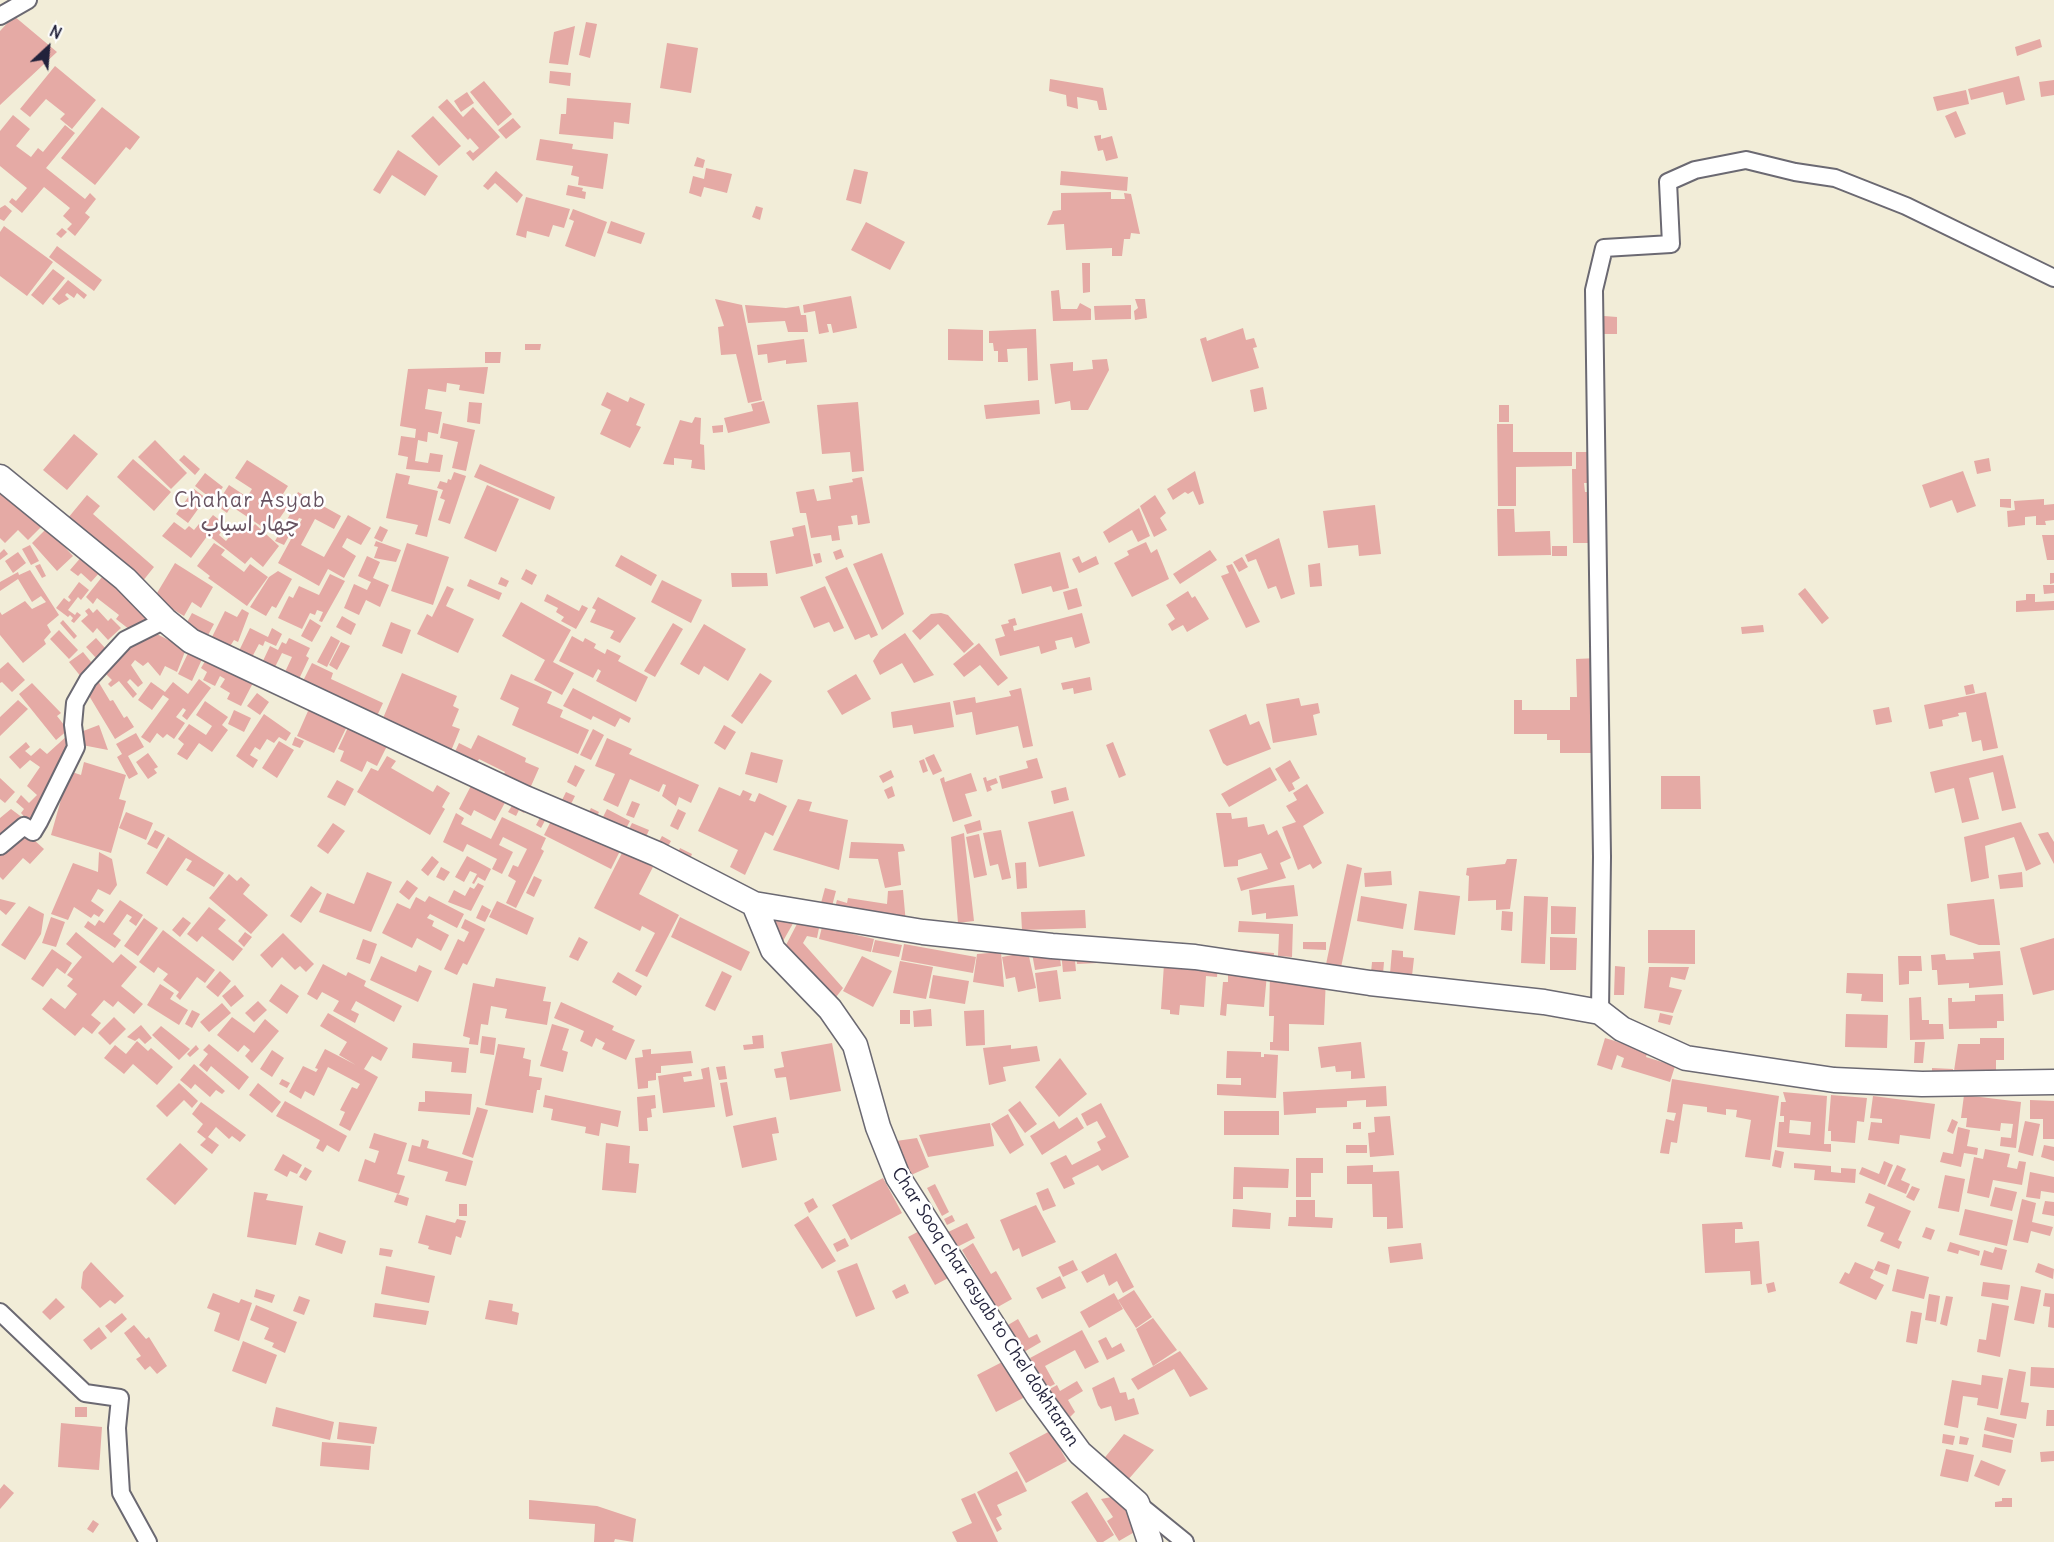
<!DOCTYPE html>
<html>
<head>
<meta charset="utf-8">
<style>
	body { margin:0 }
	#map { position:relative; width:2054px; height:1542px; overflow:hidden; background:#f2edd8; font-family:Delius,sans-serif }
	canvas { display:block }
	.north { position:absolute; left:18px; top:18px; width:60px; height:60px; -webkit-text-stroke:4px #fff; paint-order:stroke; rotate:26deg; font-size:16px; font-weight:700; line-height:24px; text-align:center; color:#22223b }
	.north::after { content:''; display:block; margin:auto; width:21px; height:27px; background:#22223b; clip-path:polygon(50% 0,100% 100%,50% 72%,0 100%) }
</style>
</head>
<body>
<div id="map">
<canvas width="2054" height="1542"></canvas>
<div class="north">N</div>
</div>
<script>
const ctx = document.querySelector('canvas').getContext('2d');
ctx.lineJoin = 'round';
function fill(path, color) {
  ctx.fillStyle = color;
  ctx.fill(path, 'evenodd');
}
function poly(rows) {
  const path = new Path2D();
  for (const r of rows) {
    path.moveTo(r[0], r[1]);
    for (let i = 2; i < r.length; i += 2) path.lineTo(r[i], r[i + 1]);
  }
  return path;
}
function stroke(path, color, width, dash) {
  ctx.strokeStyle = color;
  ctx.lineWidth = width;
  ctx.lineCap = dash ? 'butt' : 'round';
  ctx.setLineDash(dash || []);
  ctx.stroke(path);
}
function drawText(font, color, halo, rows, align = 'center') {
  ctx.font = font + ' Delius,"Playpen Sans Arabic",sans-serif';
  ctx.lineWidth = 5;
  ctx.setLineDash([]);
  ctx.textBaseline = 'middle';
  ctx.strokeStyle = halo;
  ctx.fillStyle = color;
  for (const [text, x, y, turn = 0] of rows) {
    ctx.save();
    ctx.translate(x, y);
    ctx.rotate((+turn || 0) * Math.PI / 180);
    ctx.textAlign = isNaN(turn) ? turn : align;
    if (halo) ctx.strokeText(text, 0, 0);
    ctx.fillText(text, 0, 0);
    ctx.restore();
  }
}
fill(poly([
	[14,16,57,52,0,105,0,31],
	[586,22,597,24,590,58,579,55],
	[575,26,568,65,549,63,554,32],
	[2040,39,2042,47,2017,56,2015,47],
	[667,43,698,48,691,93,660,88],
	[55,66,96,100,72,129,60,119,65,114,46,99,30,117,20,109],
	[550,71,571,73,570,86,549,83],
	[2019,76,2025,100,2006,105,2003,92,1971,100,1968,89],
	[1050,79,1103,88,1107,110,1099,110,1097,101,1077,97,1078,109,1067,106,1066,95,1049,91],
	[2054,80,2054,95,2041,97,2039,82],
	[484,81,512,114,498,126,470,92],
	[1966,90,1969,104,1937,111,1933,97],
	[467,92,474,103,461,112,454,101],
	[567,98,631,103,629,124,614,122,613,139,559,134,561,114,566,114],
	[447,99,463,117,473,107,500,137,473,161,466,153,470,150,473,153,479,148,470,138,468,140,438,107],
	[102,107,140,137,130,150,126,147,95,185,61,158],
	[1956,111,1966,134,1955,138,1945,116],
	[13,115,30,129,16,146,31,157,38,148,43,152,65,125,75,133,46,168,85,199,90,193,96,199,85,213,90,217,75,236,67,229,72,224,63,216,70,208,44,187,22,213,9,202,12,198,16,201,27,188,0,166,0,131],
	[433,116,461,146,439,166,411,136],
	[513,118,521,127,506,139,498,130],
	[1101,135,1101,139,1112,136,1118,158,1106,161,1103,150,1098,151,1094,136],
	[540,139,573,144,572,149,608,154,603,189,578,185,579,177,571,175,573,166,536,160],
	[398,150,438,176,425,196,392,175,380,194,373,190],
	[697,157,705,160,703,168,694,166],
	[706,168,732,174,727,193,704,187,701,197,689,193,693,176,704,179],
	[854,169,868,172,861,204,846,200],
	[496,171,523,195,517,203,495,183,488,190,483,186],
	[1061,171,1128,177,1127,191,1060,185],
	[568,185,583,188,582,191,586,192,585,199,566,195],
	[1111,192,1111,199,1125,199,1124,193,1131,194,1140,234,1131,233,1130,239,1124,239,1122,256,1112,256,1112,248,1066,250,1064,224,1047,225,1053,211,1061,210,1061,193],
	[526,197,570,209,564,228,553,225,549,237,527,231,526,238,516,235],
	[5,205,12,211,4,221,0,219,0,208],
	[756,206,763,208,760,220,752,217],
	[573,209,607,222,595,257,565,246,574,221,569,219],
	[611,221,645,233,641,244,607,233],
	[866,222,905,242,890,270,851,250],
	[4,226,53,262,27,296,0,276,0,232],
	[62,228,67,232,61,238,56,234],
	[57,246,102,280,94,291,49,257],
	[1082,263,1090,263,1090,292,1083,293],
	[53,269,65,278,43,305,31,295],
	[68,280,87,295,84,299,77,293,74,298,67,293,65,295,69,299,59,305,52,299],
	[1059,290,1061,309,1077,309,1080,303,1091,309,1091,320,1053,321,1051,291],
	[851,296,857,328,833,333,831,324,827,324,829,332,819,334,815,311,804,313,803,305],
	[715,299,742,305,762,400,748,403,736,354,721,355,718,327,724,326],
	[1135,299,1145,299,1147,318,1135,320,1134,311,1138,308],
	[745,305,786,308,799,306,801,315,806,315,808,332,788,332,785,321,748,323],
	[1131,305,1131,319,1095,320,1094,306],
	[1604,316,1617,317,1617,334,1604,334],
	[1243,328,1246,340,1254,338,1257,347,1253,348,1259,368,1212,382,1200,339,1206,337,1207,341],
	[948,329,983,330,983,361,948,360],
	[1036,329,1038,380,1028,381,1027,348,1007,349,1008,362,998,362,998,351,994,351,993,343,989,343,989,331],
	[804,339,807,362,786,364,786,360,768,363,767,354,758,355,757,345],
	[525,344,541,344,540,350,525,350],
	[485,352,501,352,500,363,485,363],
	[1107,359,1109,370,1088,410,1071,410,1070,401,1055,404,1050,364,1073,362,1073,371,1093,369,1092,360],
	[488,367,484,394,459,390,460,385,447,383,446,392,428,389,425,409,442,412,438,434,428,432,427,442,418,440,415,461,428,463,430,453,443,455,440,472,406,469,408,457,398,455,401,436,415,438,416,429,400,426,408,369],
	[1263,387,1267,409,1254,412,1250,390],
	[607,392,628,402,630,397,645,404,636,425,641,427,630,448,600,434,611,410,601,405],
	[1039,400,1040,414,986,419,984,405],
	[764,401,770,423,728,433,724,418,753,411,751,404],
	[469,402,482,403,480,424,467,422],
	[858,402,864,471,852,472,850,452,822,454,817,405],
	[1499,405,1509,405,1509,422,1499,422],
	[695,417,701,418,700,444,704,445,705,470,691,468,692,460,674,458,674,465,663,464,680,420,692,423],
	[443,423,475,430,466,471,452,468,458,442,440,438],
	[1497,424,1513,424,1513,452,1572,452,1572,466,1516,467,1516,506,1498,506],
	[723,425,723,432,713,433,712,426],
	[74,434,98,454,67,490,43,470],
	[155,440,187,473,171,489,138,457],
	[1576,452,1593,452,1593,483,1584,483,1585,492,1595,492,1595,543,1573,543,1572,469,1576,469],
	[184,455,200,469,195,475,179,460],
	[1989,458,1991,471,1977,474,1974,461],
	[133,459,171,492,154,511,117,477],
	[247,460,288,486,283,494,295,502,289,510,286,509,273,528,267,524,264,528,231,506,227,513,216,505,229,485,247,497,252,489,235,478],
	[480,464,555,497,550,510,474,477],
	[1195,471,1204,503,1199,505,1193,491,1188,494,1185,492,1173,500,1167,489],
	[1963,471,1976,506,1957,513,1952,500,1930,508,1922,485],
	[454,472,466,476,450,524,438,520,445,500,440,498,443,490,437,488,440,481,447,483,448,479,451,480],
	[205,473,223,487,213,500,195,486],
	[396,473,410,476,408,484,438,491,427,537,415,534,418,525,386,518],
	[862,477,870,523,858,525,857,515,851,516,853,524,838,526,840,540,832,541,831,535,811,538,806,513,800,513,796,492,814,489,817,501,831,499,829,486,853,482,852,479],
	[487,485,519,499,496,552,464,538],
	[0,486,41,527,28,540,18,530,5,543,0,538],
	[194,489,206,498,188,523,176,514],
	[298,492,341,516,334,529,315,519,301,545,324,557,348,515,371,528,361,545,347,538,342,547,356,556,344,578,328,569,319,586,278,563,302,519,299,518,284,545,275,541,297,502,294,500],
	[87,495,100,506,93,514,154,567,142,582,68,518],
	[1155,495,1166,513,1160,518,1167,530,1154,537,1140,506],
	[2000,499,2011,499,2011,508,2000,507],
	[2044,499,2044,505,2054,504,2054,520,2045,521,2046,525,2036,525,2036,516,2025,517,2025,525,2008,527,2007,511,2015,510,2014,501],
	[1375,505,1381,554,1359,556,1358,545,1328,548,1323,511],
	[1139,508,1150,536,1138,542,1132,530,1109,543,1103,532],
	[1497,509,1514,509,1515,532,1550,531,1551,555,1498,556],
	[213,515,226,525,219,535,226,541,241,522,250,530,255,524,279,546,263,567,251,557,245,564,208,535,191,558,162,536,174,522,185,530,189,526,194,530,199,524,203,527],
	[805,525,813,566,776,574,770,541,794,536,792,528],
	[380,526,388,530,382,542,374,538],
	[47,528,73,556,57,571,32,543],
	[2042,535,2054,535,2054,560,2047,560],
	[1279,538,1295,594,1281,599,1276,586,1268,589,1256,559,1248,562,1245,555],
	[376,541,401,550,396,562,374,558,378,547,374,546],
	[1146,542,1151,553,1157,549,1169,579,1132,597,1114,563,1129,555,1127,551],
	[214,543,225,550,221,555,244,572,250,564,268,577,247,606,208,578,210,576,197,566],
	[407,543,449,557,433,605,391,591],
	[30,545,39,561,31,565,22,549],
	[1552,546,1567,546,1567,556,1552,556],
	[4,549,8,554,0,560,0,553],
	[841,549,844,557,836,560,833,552],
	[1210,550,1217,560,1180,584,1173,574],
	[18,552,26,563,13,573,5,561],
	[1060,552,1069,588,1053,592,1051,586,1022,594,1014,564],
	[820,553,822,562,816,564,813,554],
	[882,553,904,614,882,630,853,564],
	[83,555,101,571,91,582,81,573,78,576,70,570],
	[621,555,657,575,651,586,615,566],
	[367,556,380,562,373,578,389,585,380,607,366,600,359,615,344,608,354,584,367,590,371,582,358,576],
	[1079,556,1082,563,1096,556,1099,564,1079,573,1072,559],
	[1242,557,1248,567,1239,572,1233,562],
	[175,563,213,587,201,608,192,602,184,616,154,598],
	[1320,563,1322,586,1310,587,1308,565],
	[40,564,46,576,42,578,35,566],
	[1232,564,1260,622,1246,628,1221,576,1229,573,1226,566],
	[847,567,878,635,871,638,869,634,855,640,825,577],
	[526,569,537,575,532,585,521,579],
	[30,570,59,615,47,625,51,632,44,640,46,644,23,663,0,635,0,612,2,615,25,601,32,609,46,602,41,596,32,602,18,579,0,591,0,582,18,572,19,575],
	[278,571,292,579,276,608,272,606,266,616,250,607,269,577],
	[106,572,148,616,134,633,116,619,119,615,97,598,93,604,86,597],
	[731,573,767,573,768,586,732,587],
	[2050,573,2054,573,2054,583,2050,584],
	[330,574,345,581,322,622,319,621,323,612,317,610,315,615,310,613,302,629,278,618,289,596,293,598,299,586,319,595],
	[501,577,509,581,506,587,498,584],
	[470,579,502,593,499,600,467,586],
	[662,580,702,600,691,623,651,602],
	[79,582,89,590,81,600,78,597,68,610,75,615,77,612,81,615,74,623,71,621,73,618,70,615,68,617,56,608,64,598,69,602,71,600,68,597],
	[2043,585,2054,585,2054,593,2044,594],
	[447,586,454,589,446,606,474,619,458,653,417,634,427,614,432,617],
	[825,586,844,628,834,632,829,622,814,628,800,597],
	[1077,588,1082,606,1068,610,1063,592],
	[1805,588,1829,618,1822,624,1798,594],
	[1188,591,1192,598,1195,596,1209,619,1187,632,1183,625,1172,631,1168,624,1175,619,1166,605],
	[547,594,579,611,582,605,588,608,576,629,561,621,564,617,556,612,558,608,544,601],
	[2026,594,2035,594,2035,602,2054,601,2054,610,2016,612,2016,601,2026,600],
	[598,597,636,618,620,643,610,638,614,631,590,622,596,610,592,608],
	[521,602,571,630,553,662,574,673,562,695,534,680,545,660,502,636],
	[89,608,93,613,97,609,108,621,111,618,121,628,108,640,97,628,93,633,81,621,88,615,85,611],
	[242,609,249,613,238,642,234,640,229,648,211,639,225,611,237,617],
	[192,613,214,624,206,639,184,628],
	[941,613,948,615,974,644,964,653,938,624,920,640,912,631,931,614],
	[1082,613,1090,643,1075,648,1072,637,1055,641,1057,649,1041,654,1039,646,1000,656,995,639,1005,636,1001,625,1009,623,1008,620,1015,618,1017,625,1013,626,1014,631],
	[342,616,356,624,351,635,336,627],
	[310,619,321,626,312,642,301,636],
	[63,620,77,636,74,639,60,623],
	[391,622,411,630,402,654,382,646],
	[673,623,683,629,655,677,644,671],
	[704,624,746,649,728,681,704,666,699,675,680,664],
	[1763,625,1764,632,1742,634,1741,627],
	[250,628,268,637,272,628,282,634,276,646,265,641,263,646,259,644,251,659,238,653],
	[59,630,78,650,69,659,50,639],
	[151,631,186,649,177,672,165,666,160,676,148,662,143,666,135,660,131,665,143,683,138,687,130,679,127,682,137,694,133,698,119,681,111,687,108,684,112,680,102,670,126,644],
	[905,633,934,675,914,683,902,663,880,675,873,661,880,650],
	[331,636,340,641,327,667,317,662],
	[572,636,583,642,585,638,596,644,594,648,605,654,607,649,621,656,618,661,648,677,636,702,596,681,601,671,598,669,593,678,559,661],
	[96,638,106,649,96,658,86,647],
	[289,638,310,648,306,656,309,658,299,679,285,672,292,657,282,653,274,669,262,663,270,646,278,650,282,642,286,644],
	[341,642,350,646,337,670,329,665],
	[979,643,1008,678,998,686,980,665,964,677,953,664],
	[190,649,204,655,192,681,178,674],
	[83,652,96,668,82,678,69,662],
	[208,656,254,681,241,706,227,699,230,693,220,687,225,679,220,676,215,686,203,680,207,672,201,668],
	[1598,658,1599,713,1592,713,1592,753,1560,753,1560,740,1547,740,1547,734,1514,734,1514,700,1522,700,1522,710,1570,710,1570,697,1577,697,1576,659],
	[8,662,25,680,12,692,2,682,0,683,0,669],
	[312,663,333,673,331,679,383,703,377,716,303,681],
	[402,673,457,696,453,706,459,709,452,726,460,729,451,751,381,723],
	[760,673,772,681,742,724,731,716],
	[511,674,552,692,547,703,563,710,560,717,589,730,578,754,512,725,519,708,500,699],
	[856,674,871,699,842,715,827,691],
	[1090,677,1092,690,1074,694,1073,688,1063,690,1061,683],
	[199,679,211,688,187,720,182,716,186,710,183,708,176,717,185,723,174,739,167,734,163,738,157,733,150,743,141,737,169,699,163,695,152,710,138,700,151,682,165,692,173,682,188,694],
	[98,681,110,701,113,700,124,718,127,716,134,727,115,739,85,689],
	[32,683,61,713,57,716,68,730,56,740,19,694],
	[1973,684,1975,693,1966,695,1964,686],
	[573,688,631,718,629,723,620,718,615,727,593,716,591,720,563,706],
	[1021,688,1033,746,1023,748,1018,726,976,735,972,712,956,715,953,701,975,697,976,703,1011,696,1009,691],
	[1986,692,1998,748,1983,751,1981,740,1972,742,1966,712,1958,713,1959,716,1942,720,1943,726,1929,729,1924,705],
	[257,693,269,702,260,715,247,706],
	[1299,698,1301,706,1318,703,1320,713,1313,715,1317,735,1273,743,1266,704],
	[18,700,28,709,0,736,0,717],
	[205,701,228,717,222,725,228,730,212,752,199,743,187,760,177,754,184,744,178,739,189,724,206,735,212,726,196,715],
	[312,702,350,720,334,753,297,736],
	[950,702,954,727,914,734,912,725,893,728,891,712],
	[1889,707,1892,722,1876,725,1873,710],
	[234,710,251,718,244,732,228,724],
	[264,714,291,733,286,741,279,737,274,743,267,739,260,750,255,747,250,755,258,760,253,768,236,756],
	[1246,714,1250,725,1259,721,1271,749,1227,766,1223,763,1209,730],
	[352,719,391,738,377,766,367,761,362,772,340,761,344,751,338,749],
	[99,725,108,750,82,745,78,733],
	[724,725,736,732,725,750,714,743],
	[593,729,604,735,591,760,580,755],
	[136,733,144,747,128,756,138,774,129,779,117,757,122,754,116,744],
	[68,735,73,742,45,797,42,796,39,812,29,822,21,813,24,809,16,802,21,795,29,803,37,795,27,786,40,767,30,760,20,769,9,757,26,742,30,747,25,751,31,756,40,748,47,754],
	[478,735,526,758,525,762,539,768,528,793,503,776,505,772,479,759,475,766,453,756,459,743,471,749],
	[295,737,304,741,300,748,292,745],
	[607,738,632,749,629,754,699,785,691,803,679,797,676,806,662,796,666,785,663,784,659,792,630,779,618,807,603,800,615,774,595,766],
	[279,741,294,750,277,778,262,768],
	[1113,742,1126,775,1119,778,1106,745],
	[751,752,783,760,777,783,745,774],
	[148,753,158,767,154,769,157,773,148,779,136,762],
	[934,754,942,771,933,775,925,758],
	[2003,755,2016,808,2002,811,1993,772,1969,778,1979,819,1962,823,1954,788,1935,793,1930,772],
	[387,756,396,761,391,768,433,792,437,785,450,793,442,807,445,809,430,835,357,792,371,768,378,771],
	[1037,758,1043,778,1002,789,999,776,1028,768,1026,761],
	[924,759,928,771,923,773,919,761],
	[1290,760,1300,778,1292,783,1295,789,1289,792,1275,769],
	[84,762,126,775,119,799,126,801,111,853,51,835,69,771,81,775],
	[575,765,585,770,576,787,567,782],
	[1270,767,1277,780,1229,807,1221,794],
	[891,770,894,777,883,783,879,776],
	[971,773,977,791,965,794,972,816,953,822,940,779,944,777,945,782],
	[1661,776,1700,776,1701,809,1661,809],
	[986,777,987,781,996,778,998,783,990,786,992,790,987,792,983,778],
	[0,778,15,792,5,803,0,799],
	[475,778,508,797,495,821,474,810,471,816,459,809],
	[337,780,354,789,345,806,327,797],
	[1307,784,1324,813,1303,826,1322,863,1313,869,1310,864,1298,870,1282,827,1296,822,1286,806,1297,800,1293,793],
	[892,786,895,796,888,799,884,790],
	[719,787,740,796,743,790,752,794,749,800,755,802,759,793,787,806,773,836,765,832,745,875,730,867,738,850,698,831],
	[1066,787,1069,800,1054,804,1051,791],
	[566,792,575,796,569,808,560,804],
	[798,799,812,802,809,811,848,820,839,870,773,850],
	[515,801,527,808,524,813,519,810,516,816,508,812],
	[632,801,640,804,634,818,626,815],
	[591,808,599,812,594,822,586,818],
	[11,809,23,818,0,837,0,818],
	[607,809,630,821,622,836,599,825],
	[678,809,686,813,678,830,670,826],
	[544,810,549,813,541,828,536,825],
	[1073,811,1085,856,1039,867,1028,822],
	[126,812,153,823,146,840,119,828],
	[456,813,464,818,461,824,491,839,502,817,546,838,541,849,544,851,516,908,506,903,516,881,508,876,513,865,518,867,527,849,503,837,499,845,513,852,502,874,492,869,497,859,467,844,463,852,443,842],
	[1216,813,1231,813,1232,819,1247,817,1248,827,1264,824,1268,835,1277,830,1291,858,1280,863,1286,878,1241,891,1237,878,1268,869,1261,853,1238,860,1238,866,1224,867],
	[554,815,621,849,611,869,544,835],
	[980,820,982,830,967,834,964,825],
	[2021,822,2041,864,2026,871,2014,837,1985,846,1989,878,1971,882,1964,837],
	[333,823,345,831,328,854,317,846],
	[632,823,649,830,645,839,628,831],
	[22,829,44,849,30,864,23,858,3,880,0,877,0,853],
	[155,830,165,835,157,849,147,844],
	[1001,830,1011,878,1002,880,998,864,990,866,983,833],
	[2048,832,2054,842,2054,864,2038,834],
	[964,833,974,921,958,923,951,837],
	[979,834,987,875,974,878,966,837],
	[662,836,671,841,665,852,656,847],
	[168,837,224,873,214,887,186,870,192,861,186,858,167,886,146,873],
	[851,842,903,844,905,851,898,852,901,885,885,888,878,859,849,858],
	[680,848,692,854,689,861,677,855],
	[623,851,653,867,639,894,679,915,647,977,635,971,655,933,642,926,640,931,594,908],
	[99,852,112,859,117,885,110,895,98,889,91,901,104,910,99,917,94,914,91,918,74,907,68,920,51,914,73,863,98,872],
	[432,856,439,862,428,876,421,870],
	[467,856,491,869,485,881,478,877,474,884,472,883,477,874,470,871,464,882,455,877],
	[1507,859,1517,859,1510,909,1496,910,1496,900,1468,901,1469,876,1466,875,1467,868,1505,864],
	[1026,862,1027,888,1017,889,1015,863],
	[1347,864,1362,868,1340,972,1325,969],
	[441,867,450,872,444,881,436,877],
	[1391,871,1392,885,1365,887,1364,873],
	[367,872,392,882,371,932,319,912,327,893,354,904],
	[2022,872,2023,887,2000,889,1998,875],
	[229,874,237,881,241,877,250,885,243,894,268,915,251,934,209,898],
	[534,876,542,880,534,897,526,893],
	[407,880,418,888,409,900,399,892],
	[478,883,484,886,471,911,448,902,454,890,465,896,470,887,474,889],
	[1294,885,1298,916,1266,919,1266,913,1252,915,1249,890],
	[311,886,322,893,301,923,290,916],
	[825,888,836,891,832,906,821,903],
	[903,890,906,924,834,911,837,900,847,903,848,898,887,904,888,891],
	[1419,891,1460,896,1455,935,1414,930],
	[429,896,464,914,457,928,430,914,427,918,434,921,432,926,449,935,441,951,417,938,412,948,382,933,397,903,410,909,416,897,425,902],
	[1361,896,1407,904,1403,929,1357,921],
	[1524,896,1548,897,1545,964,1521,963],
	[0,899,16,903,6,915,0,910],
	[1994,899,2000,945,1979,945,1950,935,1947,904],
	[120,900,143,915,136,926,129,921,132,917,127,914,113,934,121,940,115,948,84,927,88,921,95,926,99,920,104,923],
	[497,901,534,918,527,935,489,917],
	[482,905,491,910,485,922,476,918],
	[29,906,44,914,41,934,25,960,1,945],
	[1551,906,1576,907,1575,934,1551,934],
	[209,907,226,920,218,929,243,949,233,961,202,936,197,942,187,934],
	[1085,910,1086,928,1022,930,1021,912],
	[1502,911,1513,912,1512,931,1501,930],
	[771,916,795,920,783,941,768,923],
	[51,917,65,922,56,947,42,943],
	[183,917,191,923,180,937,172,930],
	[680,917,750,952,741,971,671,937],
	[144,918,158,928,138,956,124,946],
	[465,919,485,929,467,965,463,963,457,975,444,969,458,939,464,942,469,932,461,928],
	[1239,921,1293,924,1292,957,1278,956,1279,934,1238,932],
	[798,922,819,928,817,938,807,936,803,943,843,988,833,1001,786,945],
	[822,927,874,939,871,952,819,939],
	[163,930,215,970,205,983,197,977,180,1000,176,996,179,992,163,980,168,974,158,967,154,973,139,962],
	[1648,930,1695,930,1695,964,1648,963],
	[76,932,113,963,121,954,137,967,121,986,143,1004,134,1014,118,1001,113,1007,104,1000,91,1015,101,1023,92,1034,83,1027,75,1036,42,1009,51,998,65,1009,77,994,67,986,73,979,67,975,82,957,66,944],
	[245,932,252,937,244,947,238,941],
	[283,933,314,964,306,972,300,966,295,970,282,957,272,968,260,955],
	[579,937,588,942,578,961,569,957],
	[1550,937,1577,938,1576,970,1550,970],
	[2054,938,2054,990,2033,995,2020,948],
	[363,939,377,944,370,964,356,959],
	[875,940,902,945,899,957,872,952],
	[1303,942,1326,942,1326,950,1303,949],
	[904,944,976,957,973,973,901,960],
	[1216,948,1274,953,1273,963],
	[52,949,72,963,65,974,57,968,43,987,31,979],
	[1059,950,1061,966,1035,970,1032,953],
	[1074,950,1076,971,1063,972,1061,952],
	[1392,950,1403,951,1403,957,1414,958,1412,976,1390,974],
	[1096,951,1097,963,1077,964,1076,953],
	[2000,951,2003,985,1969,988,1969,983,1938,985,1937,970,1932,970,1931,955,1945,954,1946,960,1974,959,1973,953],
	[1001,952,1004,987,973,982,977,954],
	[1028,952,1036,988,1018,992,1015,977,1006,979,1002,957],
	[381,956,416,972,419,965,432,971,418,1002,370,980],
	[862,956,892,971,873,1007,843,991],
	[1898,956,1921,956,1922,971,1909,971,1909,984,1899,985],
	[900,961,933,967,926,999,893,993],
	[1372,962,1384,962,1383,974,1371,973],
	[323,964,346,976,348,972,366,981,364,986,402,1006,394,1022,356,1001,351,1010,359,1014,355,1023,333,1011,339,1001,322,992,317,1000,307,994],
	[1164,964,1218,965,1217,977,1206,976,1204,1007,1180,1005,1179,1015,1170,1014,1170,1010,1161,1009],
	[1615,966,1625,967,1624,995,1614,995],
	[1649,967,1689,967,1685,980,1671,977,1669,987,1682,990,1673,1013,1644,1008],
	[1057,970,1061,999,1039,1002,1035,973],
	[220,971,231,981,218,997,206,987],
	[722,971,732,976,715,1011,705,1006],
	[1228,971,1267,974,1264,1007,1227,1004,1226,1016,1220,1015,1223,982,1228,982],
	[618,972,642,986,636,996,612,982],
	[1847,973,1883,974,1883,1002,1861,1001,1862,994,1846,993],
	[933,975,969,981,965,1004,929,998],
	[1270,975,1326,977,1324,1025,1289,1024,1289,1051,1270,1050,1270,1042,1273,1042,1274,1016,1269,1016],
	[496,978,546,987,543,1001,551,1002,547,1025,505,1018,507,1009,491,1006,488,1025,481,1024,478,1045,469,1044,470,1038,463,1036,473,983,494,987],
	[160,984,174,993,170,999,188,1010,179,1025,147,1005],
	[281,984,299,996,287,1014,269,1001],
	[235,985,244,996,231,1007,222,996],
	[2003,994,2004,1021,1997,1021,1997,1028,1949,1029,1948,998,1952,998,1952,1002,1975,1001,1975,995],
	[1921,997,1922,1020,1929,1020,1929,1024,1943,1024,1944,1039,1910,1040,1909,998],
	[258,1001,267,1010,254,1022,245,1013],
	[561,1002,614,1026,612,1030,635,1040,626,1060,602,1049,605,1043,596,1038,592,1047,580,1041,584,1031,554,1018],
	[222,1003,231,1013,209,1032,200,1022],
	[931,1009,932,1026,914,1027,913,1011],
	[192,1010,200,1014,192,1028,185,1024],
	[900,1010,910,1010,910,1024,900,1024],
	[984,1010,985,1045,966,1046,964,1011],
	[328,1013,388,1048,381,1061,372,1056,364,1069,378,1077,350,1131,339,1125,345,1112,340,1110,352,1087,357,1089,360,1084,328,1067,314,1096,305,1091,301,1099,289,1092,303,1066,316,1072,318,1069,315,1068,325,1049,356,1065,339,1055,347,1042,320,1026],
	[1660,1013,1673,1016,1670,1025,1658,1022],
	[1846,1014,1888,1015,1887,1048,1845,1047],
	[114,1017,126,1029,110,1045,98,1033],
	[232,1017,254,1033,265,1019,279,1031,252,1063,245,1056,250,1050,244,1045,238,1052,217,1035],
	[552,1024,569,1029,562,1050,568,1052,563,1072,540,1066],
	[141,1025,152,1038,145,1044,139,1038,135,1041,127,1037],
	[161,1026,190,1049,179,1060,152,1035],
	[763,1035,764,1048,744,1050,743,1045,753,1044,752,1036],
	[482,1036,496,1038,494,1055,480,1053],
	[1605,1038,1648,1051,1646,1057,1675,1066,1670,1082,1621,1067,1624,1058,1617,1055,1612,1070,1597,1065],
	[1980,1038,2004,1038,2004,1060,1996,1060,1996,1071,1954,1071,1958,1044,1980,1044],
	[137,1041,148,1051,151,1048,173,1067,157,1085,133,1064,124,1074,104,1058,115,1045,126,1054],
	[1361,1042,1365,1078,1351,1079,1351,1071,1336,1072,1335,1066,1321,1068,1318,1047],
	[1915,1042,1925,1042,1923,1063,1914,1063],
	[413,1043,469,1048,466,1073,451,1072,452,1062,412,1058],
	[832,1043,841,1091,790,1100,786,1077,776,1078,774,1069,784,1067,781,1052],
	[209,1044,249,1077,239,1090,211,1066,207,1072,199,1065,208,1054,203,1050],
	[498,1044,525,1048,523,1058,531,1060,529,1076,542,1078,540,1090,537,1090,533,1113,485,1105],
	[196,1045,199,1049,190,1057,187,1054],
	[1011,1045,1011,1049,1037,1046,1040,1061,1003,1067,1006,1081,989,1085,983,1048],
	[651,1049,651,1054,691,1051,693,1063,661,1066,661,1073,656,1073,656,1080,648,1081,648,1088,638,1089,635,1058,643,1057,642,1050],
	[272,1050,284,1058,272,1077,260,1069],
	[1227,1051,1261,1052,1261,1057,1264,1057,1264,1054,1278,1055,1276,1098,1217,1095,1217,1084,1241,1085,1241,1078,1226,1078],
	[1060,1058,1087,1094,1059,1117,1035,1087],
	[194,1064,225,1091,222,1094,216,1090,210,1097,195,1084,191,1089,180,1080],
	[725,1066,727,1079,719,1080,716,1067],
	[709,1067,715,1107,663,1113,658,1076,691,1071,692,1076,683,1077,684,1082,703,1079,701,1069],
	[1932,1068,1953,1069,1953,1075,1932,1076],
	[282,1079,290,1083,287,1088,279,1084],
	[1672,1079,1779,1096,1770,1160,1745,1157,1751,1120,1736,1117,1737,1110,1726,1109,1726,1115,1707,1112,1707,1107,1683,1104,1677,1143,1671,1142,1669,1154,1660,1153,1666,1119,1674,1121,1676,1113,1667,1112],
	[727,1082,733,1115,726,1117,720,1083],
	[179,1083,198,1101,192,1108,184,1100,167,1117,156,1106],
	[258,1083,281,1102,272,1113,249,1095],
	[1386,1086,1387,1106,1366,1107,1366,1100,1347,1101,1347,1107,1316,1108,1316,1113,1284,1115,1283,1092],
	[425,1091,472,1094,470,1115,418,1111,419,1102,425,1102],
	[1783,1092,1827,1096,1824,1144,1831,1144,1831,1152,1777,1147,1779,1122,1784,1122,1784,1116,1780,1116,1781,1102,1786,1102],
	[1790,1120,1811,1122,1810,1135,1789,1133],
	[545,1095,621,1111,618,1127,601,1123,599,1136,585,1133,586,1127,551,1120,553,1109,543,1107],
	[655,1095,656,1108,651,1109,652,1117,647,1118,648,1131,639,1131,637,1097],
	[1831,1095,1867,1098,1864,1122,1857,1121,1855,1143,1831,1141,1831,1131,1828,1131],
	[1964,1095,2021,1102,2016,1148,2000,1146,2001,1137,2011,1138,2013,1124,2001,1123,2000,1131,1966,1127,1967,1118,1961,1118],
	[1873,1096,1935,1104,1930,1139,1900,1135,1899,1144,1868,1140,1871,1122,1882,1123,1882,1119,1870,1118],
	[2030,1100,2054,1101,2054,1139,2043,1139,2043,1119,2030,1119],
	[285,1101,347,1136,339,1152,327,1145,323,1152,316,1148,320,1140,276,1116],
	[1020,1101,1037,1124,1025,1133,1008,1110],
	[201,1102,246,1135,240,1142,232,1136,229,1139,216,1127,208,1137,219,1145,212,1154,200,1145,206,1139,197,1132,203,1124,192,1114],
	[1101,1103,1129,1157,1102,1171,1098,1165,1072,1178,1075,1184,1064,1189,1050,1163,1066,1155,1072,1165,1101,1150,1097,1142,1106,1137,1097,1121,1087,1126,1081,1114],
	[477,1107,488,1110,473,1158,462,1154],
	[1224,1111,1279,1111,1279,1135,1224,1135],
	[1008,1114,1024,1145,1010,1154,991,1124],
	[1390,1116,1394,1155,1370,1157,1368,1133,1375,1132,1374,1117],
	[776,1117,779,1133,772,1134,777,1160,742,1168,733,1126],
	[1077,1117,1084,1128,1042,1155,1030,1136,1054,1121,1059,1129],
	[1952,1119,1958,1122,1953,1134,1947,1131],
	[2025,1121,2040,1124,2033,1156,2018,1152],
	[1361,1122,1361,1129,1353,1129,1353,1123],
	[990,1123,994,1146,928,1157,919,1135],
	[1958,1127,1970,1130,1967,1146,1978,1148,1977,1155,1964,1153,1961,1167,1940,1162,1943,1152,1953,1154],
	[374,1133,407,1143,397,1174,405,1176,399,1194,358,1181,365,1159,375,1163,379,1151,369,1148],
	[917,1138,929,1167,911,1175,896,1141],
	[422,1139,429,1141,427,1148,473,1161,466,1186,445,1181,448,1172,408,1161,412,1145,420,1147],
	[180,1143,208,1169,175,1205,146,1179],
	[606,1143,630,1146,629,1163,639,1164,636,1193,602,1190],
	[1346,1145,1367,1145,1367,1153,1346,1153],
	[2044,1145,2054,1147,2054,1161,2041,1157],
	[1985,1149,2010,1154,2007,1167,2017,1169,2019,1161,2026,1162,2022,1185,1993,1180,1989,1198,1967,1193,1974,1157,1983,1159],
	[1775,1150,1784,1152,1781,1168,1772,1166],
	[283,1154,302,1165,297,1174,290,1171,287,1177,274,1170],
	[1296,1158,1323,1158,1323,1173,1311,1173,1311,1197,1296,1197],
	[1884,1161,1893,1165,1885,1185,1859,1174,1862,1167,1879,1174],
	[1794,1163,1831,1166,1831,1172,1841,1173,1841,1168,1856,1169,1855,1183,1814,1180,1815,1170,1794,1168],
	[1373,1165,1373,1172,1399,1171,1403,1228,1387,1229,1387,1217,1373,1217,1372,1184,1347,1184,1347,1166],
	[1897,1165,1906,1169,1901,1180,1910,1184,1906,1194,1887,1186],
	[305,1167,312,1171,306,1181,299,1177],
	[1234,1167,1289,1169,1288,1188,1243,1187,1243,1199,1233,1199],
	[2030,1172,2054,1177,2054,1193,2041,1191,2040,1199,2026,1197],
	[1945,1175,1965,1179,1959,1212,1938,1208],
	[883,1178,902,1213,851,1240,832,1205],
	[935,1184,949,1212,942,1216,927,1188],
	[1912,1186,1920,1189,1914,1201,1906,1197],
	[1995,1187,2017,1192,2012,1211,1990,1206],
	[1048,1188,1056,1206,1043,1211,1036,1193],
	[254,1192,268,1194,266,1200,303,1206,296,1245,247,1237],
	[1869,1193,1911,1211,1898,1240,1902,1242,1899,1249,1880,1241,1884,1233,1867,1226,1875,1207,1865,1203],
	[397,1194,409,1198,407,1206,394,1202],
	[813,1198,818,1207,809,1213,804,1203],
	[2022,1199,2036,1203,2032,1222,2053,1227,2050,1236,2031,1231,2028,1243,2013,1240],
	[1296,1200,1315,1200,1315,1217,1333,1218,1332,1228,1288,1226,1289,1217,1296,1217],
	[2045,1201,2054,1202,2054,1216,2042,1214],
	[459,1204,467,1204,467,1216,459,1216],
	[1036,1205,1056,1242,1022,1257,1019,1248,1013,1251,1000,1220],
	[1233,1209,1271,1213,1270,1229,1232,1227],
	[1965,1209,2013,1220,2007,1246,1959,1235],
	[426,1215,455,1223,457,1219,466,1221,461,1238,456,1236,451,1255,428,1249,429,1246,418,1243],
	[952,1215,955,1221,947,1225,944,1219],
	[808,1216,836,1261,822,1269,794,1225],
	[1742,1222,1743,1229,1735,1229,1735,1243,1759,1241,1762,1284,1751,1285,1750,1271,1705,1273,1702,1224],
	[967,1223,975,1238,951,1250,944,1234],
	[1926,1227,1935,1230,1931,1240,1922,1237],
	[925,1228,952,1276,935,1285,908,1237],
	[319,1232,346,1241,342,1254,315,1245],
	[845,1238,849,1246,837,1252,833,1244],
	[1950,1242,1980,1251,1979,1256,1959,1250,1958,1254,1947,1251],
	[973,1243,991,1274,996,1271,1012,1299,996,1308,962,1250],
	[1421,1243,1423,1259,1390,1263,1388,1247],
	[1995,1247,2007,1250,2002,1270,1980,1265,1984,1250,1993,1253],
	[380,1248,393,1250,391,1257,379,1255],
	[1116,1253,1134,1287,1123,1293,1117,1281,1109,1286,1104,1274,1087,1283,1081,1272],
	[1073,1260,1078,1270,1063,1277,1058,1267],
	[1878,1261,1890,1265,1887,1275,1874,1270],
	[91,1262,124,1296,115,1304,110,1300,100,1308,81,1288,83,1272],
	[1855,1262,1874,1270,1870,1278,1884,1285,1876,1300,1839,1283,1845,1272,1849,1274],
	[857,1263,875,1309,856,1317,837,1271],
	[2038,1263,2054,1269,2053,1279,2035,1272],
	[386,1266,435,1276,429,1303,381,1294],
	[1897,1269,1929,1277,1924,1299,1892,1291],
	[1060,1276,1066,1288,1042,1299,1036,1288],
	[1774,1282,1776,1291,1768,1293,1766,1284],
	[1983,1282,2010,1285,2008,1300,1981,1296],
	[905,1284,909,1293,896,1299,892,1291],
	[2021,1286,2041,1290,2034,1324,2014,1320],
	[256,1289,275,1295,272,1303,254,1297],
	[1134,1290,1152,1317,1136,1328,1118,1300],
	[213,1293,239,1303,241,1299,252,1303,239,1341,214,1331,220,1313,207,1308],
	[1114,1293,1123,1309,1089,1328,1080,1312],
	[2045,1293,2054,1294,2054,1328,2048,1327,2050,1307,2043,1306],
	[1929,1294,1940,1296,1936,1322,1925,1320],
	[299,1296,310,1300,304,1315,293,1311],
	[1946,1296,1953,1297,1947,1326,1940,1324],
	[56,1298,65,1307,50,1320,42,1312],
	[489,1300,513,1304,512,1311,519,1313,517,1325,485,1319],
	[375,1303,429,1311,426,1325,373,1317],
	[1992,1303,2009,1306,2000,1357,1977,1352,1979,1339,1986,1340],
	[256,1305,297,1322,285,1353,272,1347,274,1343,264,1339,269,1328,250,1320],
	[1911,1311,1922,1313,1917,1344,1906,1342],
	[122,1313,127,1319,111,1333,105,1326],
	[1153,1318,1177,1350,1153,1366,1136,1329],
	[1018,1319,1029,1338,1037,1334,1041,1342,1024,1352,1008,1325],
	[134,1325,146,1339,149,1337,167,1366,157,1374,150,1366,145,1370,136,1359,141,1356,124,1333],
	[99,1327,107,1338,91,1350,83,1340],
	[1082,1330,1099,1362,1085,1369,1075,1350,1045,1366,1055,1384,1047,1388,1030,1358],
	[1106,1337,1112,1348,1121,1343,1125,1351,1107,1360,1098,1341],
	[243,1341,277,1355,266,1384,232,1371],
	[1180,1351,1208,1389,1190,1397,1174,1369,1138,1390,1131,1379],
	[1006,1360,1025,1397,996,1412,977,1375],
	[2031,1367,2054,1368,2054,1388,2030,1386],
	[2009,1369,2026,1372,2021,1402,2029,1403,2026,1419,2000,1415],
	[1982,1375,2003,1378,1998,1409,1977,1405,1978,1398,1963,1396,1958,1428,1944,1425,1952,1380,1981,1385],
	[1114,1377,1120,1393,1126,1392,1128,1400,1134,1398,1139,1414,1115,1421,1111,1406,1101,1409,1098,1405,1092,1388],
	[1077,1381,1083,1391,1068,1400,1075,1412,1070,1417,1048,1390,1057,1385,1060,1391],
	[75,1407,87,1407,87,1417,75,1417],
	[276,1407,334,1422,330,1440,272,1426],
	[2047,1410,2054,1410,2054,1426,2046,1426],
	[1987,1417,2017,1424,2014,1438,1984,1430],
	[339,1422,377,1427,374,1444,337,1439],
	[61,1423,102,1427,99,1470,58,1467],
	[1050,1431,1067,1461,1026,1483,1009,1453],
	[1124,1434,1154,1450,1127,1481,1102,1461],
	[1943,1434,1955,1436,1953,1445,1942,1443],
	[1984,1434,2013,1440,2011,1453,1982,1447],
	[1960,1436,1969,1438,1967,1445,1959,1444],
	[322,1442,371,1446,369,1470,320,1466],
	[1946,1449,1974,1455,1968,1482,1940,1476],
	[2054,1451,2054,1461,2041,1462,2040,1452],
	[1981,1460,2006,1470,1999,1486,1974,1476],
	[1017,1471,1027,1491,997,1505,1002,1515,996,1518,1002,1529,997,1532,977,1492],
	[4,1484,14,1493,0,1509,0,1489],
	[1087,1492,1114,1535,1103,1542,1097,1542,1071,1502],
	[975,1493,998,1542,957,1542,952,1532,972,1523,961,1499],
	[1117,1496,1138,1530,1119,1541,1107,1521,1113,1517,1101,1499],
	[2002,1498,2012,1498,2012,1507,1995,1507,1995,1502,2002,1501],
	[529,1500,597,1506,636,1519,633,1542,615,1539,614,1542,594,1542,595,1524,529,1519],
	[93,1520,99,1524,93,1533,87,1529]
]), '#e5aaa5');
const street = poly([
	[0,16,28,0],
	[0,846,24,826,33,832,39,822,76,747,73,725,75,703,88,680,125,640,165,620],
	[1600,1012,1602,857,1594,290,1604,248,1671,244,1668,182,1695,170,1746,160,1795,172,1835,178,1906,206,2054,278],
	[0,1312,85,1393,120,1398,117,1428,121,1493,148,1542],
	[1137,1503,1185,1542]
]);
const secondary = poly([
	[0,477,125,579,165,620,191,641,525,798,657,854,754,904,923,932,1052,946,1195,957,1370,983,1544,1002,1600,1012,1622,1029,1686,1058,1834,1080,1922,1084,2054,1082],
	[754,904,773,950,830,1009,855,1045,878,1127,898,1177,1038,1396,1080,1453,1137,1503,1150,1542]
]);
stroke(street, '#6b6972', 20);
stroke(secondary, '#6b6972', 27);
stroke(street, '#fff', 16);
stroke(secondary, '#fff', 24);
drawText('18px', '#22223b', '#fff', [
	["Char Sooq char asyab to Chel dokhtaran",985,1307,57]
]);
ctx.letterSpacing = '1.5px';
drawText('21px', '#665260', '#fff', [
	["Chahar Asyab",250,501],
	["چهار اسیاب",250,525]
]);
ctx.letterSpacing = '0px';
</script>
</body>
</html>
